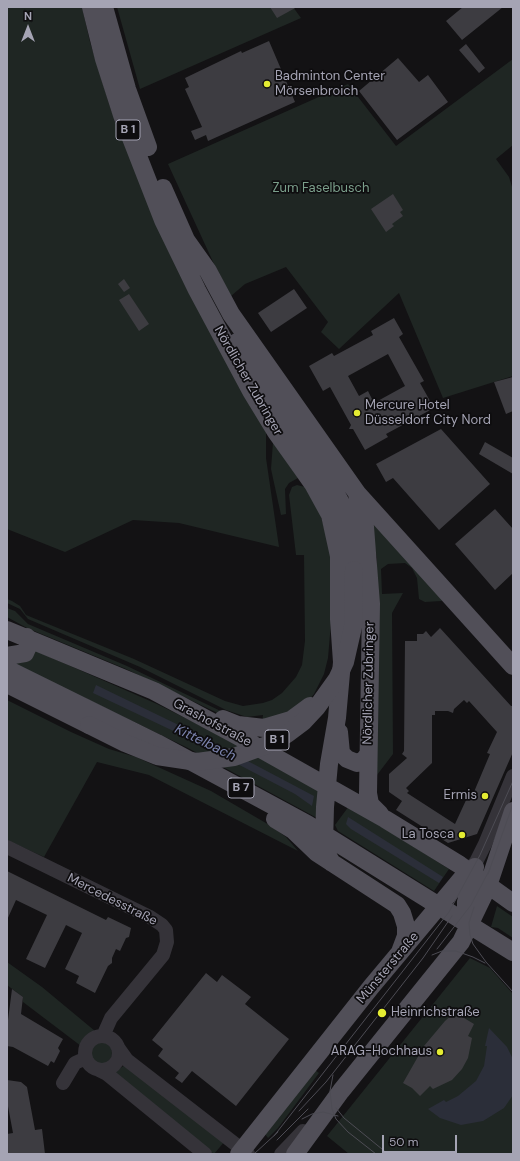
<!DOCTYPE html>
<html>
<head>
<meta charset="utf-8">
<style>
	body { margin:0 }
	#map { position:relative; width:520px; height:1161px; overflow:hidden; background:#131214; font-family:"DM Sans",sans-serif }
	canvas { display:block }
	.frame { position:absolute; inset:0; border:8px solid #a5a4b4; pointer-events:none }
	.north { position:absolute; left:8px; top:8px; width:40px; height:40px; -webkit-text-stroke:3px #0e0d0f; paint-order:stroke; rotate:0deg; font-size:11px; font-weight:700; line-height:16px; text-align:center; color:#a5a4b4 }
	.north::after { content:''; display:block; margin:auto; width:14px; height:18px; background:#a5a4b4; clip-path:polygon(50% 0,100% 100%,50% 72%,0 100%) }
	.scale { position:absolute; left:382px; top:1135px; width:75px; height:18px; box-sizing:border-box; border:2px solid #a5a4b4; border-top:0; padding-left:5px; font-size:12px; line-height:14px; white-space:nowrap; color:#a5a4b4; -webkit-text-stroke:3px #0e0d0f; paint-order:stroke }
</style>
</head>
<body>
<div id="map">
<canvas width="520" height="1161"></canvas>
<div class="frame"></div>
<div class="north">N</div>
<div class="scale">50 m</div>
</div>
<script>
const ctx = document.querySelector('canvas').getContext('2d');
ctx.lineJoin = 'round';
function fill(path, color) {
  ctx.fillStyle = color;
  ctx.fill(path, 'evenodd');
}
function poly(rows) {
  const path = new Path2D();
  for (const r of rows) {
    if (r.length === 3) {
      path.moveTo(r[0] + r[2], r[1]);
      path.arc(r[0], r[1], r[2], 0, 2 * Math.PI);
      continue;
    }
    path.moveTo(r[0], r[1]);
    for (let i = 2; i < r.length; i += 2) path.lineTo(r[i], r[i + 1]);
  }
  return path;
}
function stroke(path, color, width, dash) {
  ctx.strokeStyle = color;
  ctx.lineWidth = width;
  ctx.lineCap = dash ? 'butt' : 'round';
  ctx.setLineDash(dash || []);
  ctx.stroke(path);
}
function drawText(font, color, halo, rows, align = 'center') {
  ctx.font = font + ' "DM Sans",sans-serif';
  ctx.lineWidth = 3.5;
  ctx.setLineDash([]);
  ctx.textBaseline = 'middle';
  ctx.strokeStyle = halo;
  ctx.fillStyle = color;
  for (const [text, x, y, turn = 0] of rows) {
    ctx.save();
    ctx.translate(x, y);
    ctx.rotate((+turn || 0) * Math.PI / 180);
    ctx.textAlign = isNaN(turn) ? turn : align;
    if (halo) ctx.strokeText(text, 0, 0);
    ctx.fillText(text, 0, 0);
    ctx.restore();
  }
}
fill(poly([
	[7,7,82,7,90,42,111,110,266,432,266,458,279,547,179,523,133,520,65,552,7,529],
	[117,7,293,7,301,18,140,89],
	[513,59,513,145,496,159,509,177,513,190,513,376,443,398,399,293,339,349,321,332,328,322,286,267,245,284,231,296,214,264,168,164,348,84,396,146],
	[273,442,298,478,289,483,285,489,286,514,281,515,271,469],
	[297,485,305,487,320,513,331,553,331,623,328,658,324,674,314,694,304,706,262,724,263,715,247,717,226,710,140,667,28,619,20,609,7,603,7,599,12,601,20,606,26,615,134,659,225,701,243,706,263,703,272,700,282,693,296,677,302,665,305,641,304,555,296,555,289,495,292,487],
	[368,513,446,598,441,601,425,602,419,599,417,578,412,568,405,563,388,564,381,569,382,594,403,593,392,613,393,754,377,775,377,558],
	[7,608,15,611,28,624,127,666,229,715,228,718,126,669,27,628,7,617],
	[34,650,157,704,272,761,321,790,317,818,188,748,14,664],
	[7,700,71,732,109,749,136,757,211,791,271,826,286,837,298,851,149,775,97,762,44,857,7,840],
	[349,806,449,869,434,891,338,831,335,825],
	[497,906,513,917,513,938,498,928,491,927],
	[470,958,490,968,513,994,513,1154,349,1154,327,1136],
	[7,962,42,987,95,1031,81,1046,23,1002,23,997,7,985],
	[101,1053,11],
	[125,1065,225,1141,214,1154,114,1077,114,1072],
	[315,1070,319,1073,278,1128,268,1138,265,1134]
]), '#1f2623');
fill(poly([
	[96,685,191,731,314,796,312,806,295,794,184,736,93,693],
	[348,817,443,877,439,883,351,829,346,824],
	[489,1028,507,1047,513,1059,513,1095,504,1108,483,1121,461,1125,440,1118,428,1109,444,1100,446,1102,458,1096,476,1081,484,1066,487,1046,485,1046]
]), '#2b2e39');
fill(poly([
	[270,7,297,7,277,18],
	[463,7,503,7,462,40,446,21],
	[269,41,295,102,208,141,206,135,195,140,191,131,202,127,185,89,189,87,185,78,241,51,242,53],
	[466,44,485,68,479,73,459,50],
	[398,58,419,82,428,75,448,102,397,140,359,91],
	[393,194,403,210,400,212,403,216,392,224,394,226,386,232,371,209],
	[124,279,130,288,124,292,118,284],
	[294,289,307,308,271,332,258,313],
	[129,294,149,324,139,331,119,300],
	[394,318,403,334,399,337,424,381,420,383,434,408,386,434,388,437,365,450,353,429,349,429,351,425,330,387,323,391,309,366,332,353,334,356,373,335,371,331],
	[388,354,405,386,374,403,368,391,359,396,348,376],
	[513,377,513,411,506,414,494,382],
	[441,429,490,484,439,530,393,478,386,482,376,464],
	[485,442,513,458,513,474,479,454],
	[495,509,513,529,513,573,495,590,455,544],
	[440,628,511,706,513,706,513,752,477,834,448,843,396,810,402,801,389,792,389,774,407,758,402,754,404,751,405,641,417,641,417,634,423,634,426,631,431,637],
	[464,700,467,703,469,701,497,732,487,753,490,754,471,799,467,798,455,824,407,793,409,791,406,788,432,763,432,715,435,715,435,711,448,711,453,713,454,709],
	[7,871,106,920,108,917,131,928,129,937,126,938,120,951,116,949,112,958,112,963,108,966,95,993,76,983,79,976,65,969,82,933,66,925,45,968,26,959,47,915,16,900,7,920],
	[206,973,217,982,222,975,251,997,245,1004,289,1039,236,1106,192,1071,182,1083,175,1078,179,1073,158,1056,163,1049,152,1040],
	[12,989,23,997,21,1014,63,1039,58,1048,60,1051,54,1063,51,1061,48,1066,13,1047,7,1046,7,1028],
	[456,1011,464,1018,474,1024,468,1036,472,1038,468,1058,462,1069,452,1080,433,1089,430,1086,420,1096,412,1088,403,1083,424,1046,445,1021],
	[7,1080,21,1082,27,1087,35,1130,42,1129,45,1154,7,1154,7,1134,13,1133,7,1101]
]), '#3d3c41');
stroke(poly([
	[7,847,150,917,162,925,166,930,167,942,163,955,111,1018,103,1036],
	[468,871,476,862,485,844,513,776],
	[102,1053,17],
	[117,1046,127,1060,248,1154],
	[97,1069,107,1074,205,1154],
	[63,1083,75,1063,86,1058],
	[281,1154,303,1131]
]), '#353339', 14);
stroke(poly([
	[91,7,104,59,122,115,163,220,197,290,251,391,276,432,313,484,330,515,339,556,339,619,342,662,337,718,329,764,325,807,324,844,326,853,332,863],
	[104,7,127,89,148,147],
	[163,188,186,240,208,271,231,314,357,493,513,666],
	[237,342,328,479,342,505,349,524,352,541,354,570],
	[357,494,365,527,371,604,368,793,370,804,380,814],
	[7,630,154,691,236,735,385,819,460,865,513,903],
	[7,656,25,653,29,644,27,637],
	[7,669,157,743,307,824,513,952],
	[7,684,89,725],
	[223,719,238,725,264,728,291,720,310,706],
	[339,732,341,753,347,759,357,763,364,760,367,756],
	[275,819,293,830,317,853,397,905,402,913,406,926,406,936,400,952],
	[469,924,466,913,466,902,475,867],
	[239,1154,371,987,468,871],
	[295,1154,341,1091,461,942,488,886,513,811]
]), '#514f58', 18);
stroke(poly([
	[488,874,513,804],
	[474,907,469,923,470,935,473,944,486,962,513,992],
	[437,949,471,905,490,869],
	[432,955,442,951,456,951,473,957,485,963],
	[333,1075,330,1091,332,1109,336,1119,348,1132,376,1154],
	[336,1108,344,1118,388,1154],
	[299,1111,326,1082,423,958,452,916],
	[302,1119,312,1114,323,1112,338,1116],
	[274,1136,449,912,480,855,513,781],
	[277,1140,308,1109],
	[254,1154,278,1132]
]), '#4d4c54', 1);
stroke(poly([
	[89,725,125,743,157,756,197,762,234,757,267,745,287,734,303,722,317,707,337,679,345,662,353,627,354,570]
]), '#514f58', 18);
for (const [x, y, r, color] of [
	[267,84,4,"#e4ec32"],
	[357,413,4,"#e4ec32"],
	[485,796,4,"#e4ec32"],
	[462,835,4,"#e4ec32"],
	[382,1013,5,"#e4ec32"],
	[440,1052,4,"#e4ec32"]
]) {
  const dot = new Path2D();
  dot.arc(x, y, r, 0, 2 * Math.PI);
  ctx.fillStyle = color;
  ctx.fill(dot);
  stroke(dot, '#0e0d0f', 1.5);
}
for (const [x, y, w] of [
	[128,130,24],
	[277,740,24],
	[241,788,26]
]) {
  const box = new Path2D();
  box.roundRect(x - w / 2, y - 10, w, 20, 3);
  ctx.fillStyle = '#0e0d0f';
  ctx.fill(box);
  stroke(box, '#a5a4b4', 1);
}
drawText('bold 12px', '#a5a4b4', null, [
	["B 1",128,130],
	["B 1",277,740],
	["B 7",241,788]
]);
drawText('13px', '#a5a4b4', '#0e0d0f', [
	["Badminton Center",275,77],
	["Mörsenbroich",275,92],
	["Mercure Hotel",365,406],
	["Düsseldorf City Nord",365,421],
	["Ermis",477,796,"right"],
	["La Tosca",454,835,"right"],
	["Heinrichstraße",391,1013],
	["ARAG-Hochhaus",432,1052,"right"]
], 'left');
drawText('13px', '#7b9f8b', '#0e0d0f', [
	["Zum Faselbusch",321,189]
]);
drawText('13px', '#a5a4b4', '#0e0d0f', [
	["Nördlicher Zubringer",248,381,60],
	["Nördlicher Zubringer",369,683,-89],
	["Grashofstraße",212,723,28],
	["Mercedesstraße",112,900,27],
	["Münsterstraße",388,968,-50]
]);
drawText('italic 14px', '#7c84ae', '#0e0d0f', [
	["Kittelbach",205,743,26]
]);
</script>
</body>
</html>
